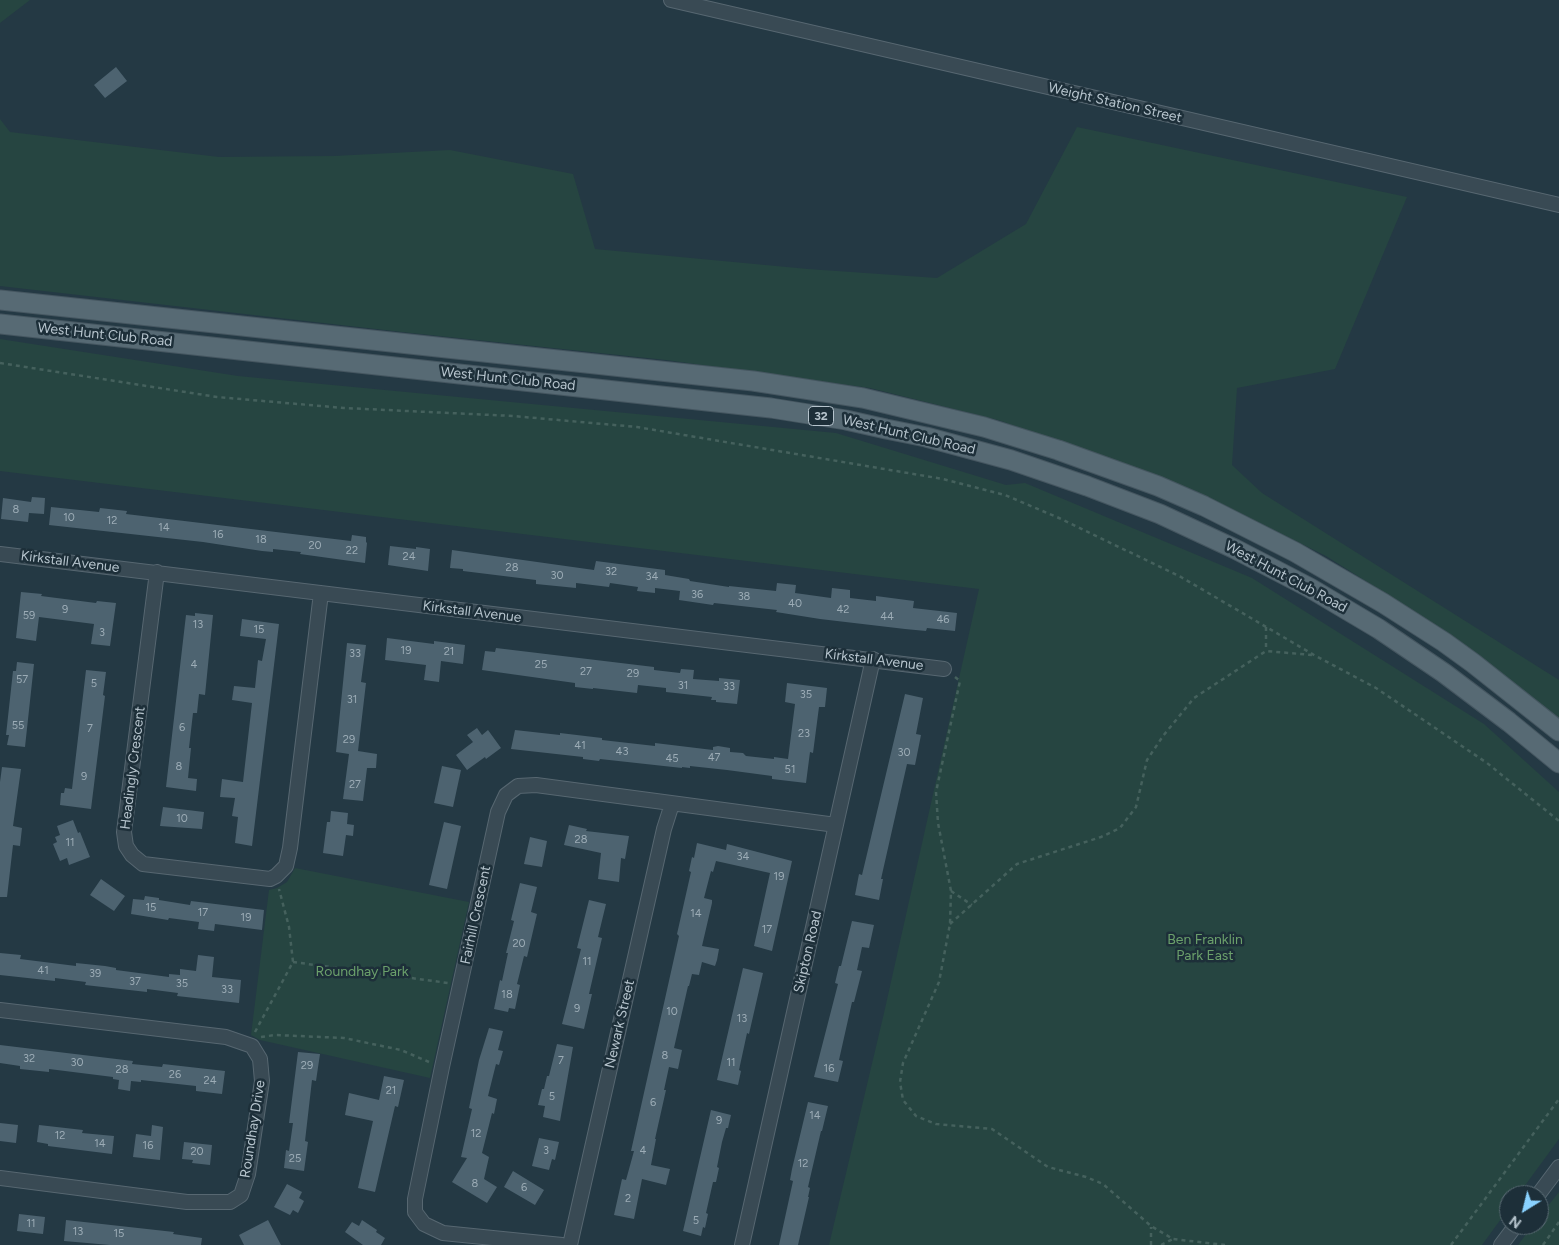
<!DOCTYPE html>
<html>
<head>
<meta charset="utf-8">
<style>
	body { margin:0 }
	#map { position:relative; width:1559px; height:1245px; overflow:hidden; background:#243944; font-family:Figtree,sans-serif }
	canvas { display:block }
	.north { position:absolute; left:1499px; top:1185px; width:50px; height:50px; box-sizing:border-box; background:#1d2f39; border:1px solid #5a6b74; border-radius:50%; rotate:216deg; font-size:14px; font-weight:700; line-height:20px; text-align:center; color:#b6c4cd }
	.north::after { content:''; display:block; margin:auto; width:18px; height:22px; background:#89d2ff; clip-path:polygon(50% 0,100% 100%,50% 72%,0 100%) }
</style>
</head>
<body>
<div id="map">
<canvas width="1559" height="1245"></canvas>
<div class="north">N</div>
</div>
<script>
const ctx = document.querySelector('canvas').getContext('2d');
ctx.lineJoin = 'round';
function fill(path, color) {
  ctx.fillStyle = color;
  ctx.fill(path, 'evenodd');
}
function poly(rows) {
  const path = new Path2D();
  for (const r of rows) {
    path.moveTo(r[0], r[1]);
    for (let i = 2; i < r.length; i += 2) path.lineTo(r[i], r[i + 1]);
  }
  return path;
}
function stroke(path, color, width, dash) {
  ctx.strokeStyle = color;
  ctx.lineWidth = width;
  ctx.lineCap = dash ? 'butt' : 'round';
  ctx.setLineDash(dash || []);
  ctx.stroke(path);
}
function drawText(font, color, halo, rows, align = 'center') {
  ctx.font = font + ' Figtree,sans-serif';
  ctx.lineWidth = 5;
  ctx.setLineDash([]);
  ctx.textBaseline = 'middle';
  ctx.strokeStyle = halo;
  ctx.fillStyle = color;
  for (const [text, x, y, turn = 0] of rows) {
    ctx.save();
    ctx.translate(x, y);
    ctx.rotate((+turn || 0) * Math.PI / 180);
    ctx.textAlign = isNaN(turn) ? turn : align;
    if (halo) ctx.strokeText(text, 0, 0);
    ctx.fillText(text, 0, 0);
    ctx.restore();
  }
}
fill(poly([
	[0,0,30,0,0,23],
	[0,119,10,132,219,157,334,156,450,150,573,174,595,249,808,269,937,278,1026,224,1077,127,1407,197,1335,369,1237,388,1232,465,1262,493,1559,680,1559,720,1456,638,1326,556,1193,490,998,420,870,388,666,360,411,333,0,286],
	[0,339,238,376,836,433,1006,485,1025,483,1252,578,1484,724,1559,792,1559,1139,1518,1195,1509,1195,1509,1208,1482,1245,829,1245,884,1013,979,589,0,471],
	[295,868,469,902,430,1078,260,1040,251,1035,269,890,277,888,287,882],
	[1559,1192,1559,1245,1518,1245,1533,1225,1539,1225,1539,1217]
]), '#264541');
fill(poly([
	[116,67,127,81,105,98,94,85],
	[32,497,45,498,44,514,29,513,28,522,1,519,3,498,31,502],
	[51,507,99,512,100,508,127,511,126,514,351,541,352,535,366,537,366,542,367,543,365,563,300,554,301,552,273,549,273,552,262,551,203,542,49,525],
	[390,546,416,549,416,547,430,549,428,571,388,565],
	[452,550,594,570,596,561,665,570,665,575,689,579,690,581,729,587,729,586,776,591,777,583,796,585,795,593,831,598,832,588,850,590,850,598,876,601,876,596,914,601,913,608,957,613,955,631,927,628,926,631,905,629,820,619,776,612,777,610,714,603,713,605,679,600,680,591,655,588,655,593,637,591,638,587,610,583,609,587,576,583,576,588,536,584,536,580,463,571,463,569,450,568],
	[21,592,42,594,41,596,96,603,97,601,116,603,110,646,91,644,94,624,39,617,36,641,16,638],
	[195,613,213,615,205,695,199,694,197,713,193,713,189,748,191,748,188,778,197,779,196,791,166,787,186,615,195,616],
	[242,619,279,624,252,846,235,843,238,817,232,816,235,798,220,797,222,779,243,782,247,747,252,703,232,700,234,686,255,688,258,660,262,661,266,639,240,636],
	[387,638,434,644,434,641,465,645,463,664,441,661,439,682,424,680,426,665,385,660],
	[347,643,366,645,361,682,366,683,358,751,377,754,376,768,367,768,363,801,343,799,349,754,336,752],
	[496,648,654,667,654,670,680,673,681,669,694,670,693,679,719,681,719,678,740,680,737,704,716,702,716,700,711,700,712,697,666,692,666,688,638,685,637,693,593,688,593,689,575,687,575,683,482,670,485,651,495,652],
	[17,662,34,664,25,747,7,745,9,735,6,735,13,671,16,671],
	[86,670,106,672,103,695,105,696,91,809,60,805,61,793,64,793,65,788,72,789],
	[787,683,827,688,825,707,819,707,813,753,810,752,806,783,772,779,772,776,727,770,690,766,690,768,682,767,682,768,600,759,599,761,583,759,583,757,511,749,515,730,560,735,560,733,602,738,602,740,655,746,655,743,713,750,713,747,718,746,730,748,730,752,743,753,746,756,774,759,774,757,788,759,795,704,785,702],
	[905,694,923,698,916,734,921,735,915,765,907,764,881,879,883,879,879,900,855,895,859,874,862,875],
	[477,728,482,735,488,730,501,748,486,759,485,757,467,770,456,755,473,742,467,735],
	[442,766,461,770,453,807,434,803],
	[2,767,21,769,13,826,22,828,20,846,13,845,7,897,0,897,0,782],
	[163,807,204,812,202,829,160,826],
	[331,811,348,813,347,824,354,825,353,836,346,835,343,856,323,853,327,822,330,822],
	[73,820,78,833,80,832,90,857,69,865,67,858,60,861,53,844,57,842,55,837,60,835,57,826],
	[444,822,461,826,447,889,429,885],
	[569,825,587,829,586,831,629,836,625,859,621,858,619,882,598,879,601,853,564,845],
	[530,837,547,841,542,867,524,864],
	[697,843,726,850,727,844,792,861,772,951,754,946,770,873,716,861,713,872,711,871,704,898,712,900,712,903,702,946,719,949,717,960,715,966,702,962,699,975,692,974,689,986,688,986,674,1048,682,1050,678,1069,669,1067,664,1090,666,1090,655,1139,656,1139,651,1165,670,1169,666,1185,642,1179,634,1219,614,1215,622,1179,626,1180,634,1151,631,1151,679,936,677,934,691,872,689,871,692,857,694,858],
	[101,879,125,896,114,911,90,895],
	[520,883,537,887,531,912,537,914,527,957,524,956,517,984,520,985,515,1009,509,1008,508,1012,494,1009,500,980,502,981,508,953,506,953,514,921,511,920],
	[145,896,159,898,159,900,190,905,191,901,264,910,262,930,215,924,214,931,198,929,199,922,169,918,168,920,131,914,133,899,144,900],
	[589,900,606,904,598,937,602,938,589,994,592,994,584,1029,562,1024,581,949,577,948],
	[852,921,874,925,869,948,862,947,857,970,862,971,854,1002,852,1002,839,1060,843,1061,838,1082,814,1077,838,984,835,983,839,966,841,966],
	[0,953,21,955,20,959,76,966,76,963,105,966,116,968,116,970,169,977,169,974,180,975,180,969,196,971,198,955,214,957,212,977,241,980,239,1003,177,996,178,993,147,989,147,992,85,985,86,982,55,978,55,981,0,975],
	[743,968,763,973,749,1034,747,1033,744,1047,739,1070,741,1071,738,1085,717,1080],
	[489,1028,503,1031,498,1050,503,1051,499,1065,496,1064,488,1096,497,1099,494,1114,492,1113,482,1153,489,1157,484,1179,497,1187,487,1203,452,1182,467,1158,461,1157,472,1109,469,1108,479,1060],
	[557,1044,573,1047,560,1121,543,1117,545,1106,538,1105,542,1089,544,1089,547,1076,549,1076],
	[0,1045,133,1061,132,1064,162,1067,163,1064,225,1071,222,1094,196,1091,196,1086,141,1080,141,1082,131,1081,130,1091,118,1089,119,1080,113,1079,113,1077,49,1069,49,1072,20,1069,20,1066,0,1063],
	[298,1052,320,1054,316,1081,312,1080,305,1141,308,1142,304,1171,284,1168,286,1150,289,1151,293,1123,289,1123],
	[384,1076,404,1080,398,1107,395,1106,375,1192,358,1188,373,1121,345,1115,349,1093,379,1100],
	[808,1102,828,1106,822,1131,821,1131,808,1187,810,1188,808,1197,809,1197,798,1245,779,1245,793,1181,790,1180,792,1169],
	[711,1110,731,1115,728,1128,726,1128,722,1142,717,1167,719,1168,716,1182,713,1182,706,1213,708,1214,705,1228,703,1227,701,1236,683,1231],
	[0,1123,18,1125,16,1143,0,1141],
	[39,1125,83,1130,82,1133,114,1136,112,1154,48,1146,48,1144,37,1142],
	[152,1125,163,1127,160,1160,133,1157,136,1134,151,1136],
	[539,1138,559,1142,555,1160,552,1159,549,1170,532,1166],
	[184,1142,212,1145,210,1165,192,1163,193,1160,182,1159],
	[513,1171,544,1190,535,1205,504,1187],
	[287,1184,302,1192,299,1198,304,1201,298,1213,293,1210,290,1215,274,1207],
	[19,1214,45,1217,43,1234,17,1231],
	[66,1220,174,1232,173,1234,202,1238,201,1245,110,1245,64,1241],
	[268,1220,281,1245,244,1245,239,1235],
	[362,1220,377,1230,376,1232,385,1238,381,1245,363,1245,345,1232,352,1222,359,1226]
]), '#4d6370');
const minor = poly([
	[671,0,1559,205],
	[0,554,944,669],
	[157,572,124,832,126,846,132,855,143,864,270,879,276,876,286,866,290,848,321,593],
	[0,1010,226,1037,252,1046,260,1059,262,1081,248,1174,241,1195,230,1202,187,1202,0,1178],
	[1538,1195,1559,1167],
	[562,1245,443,1233,424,1224,415,1212,415,1199,442,1067,498,812,506,795,518,786,536,785,836,825],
	[570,1245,664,829,672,804],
	[742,1245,873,659],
	[1501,1245,1516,1225]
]);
const major = poly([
	[0,300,753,381,863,398,984,427,1058,450,1158,486,1204,506,1295,552,1383,603,1444,642,1473,663,1559,731],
	[0,324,771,408,846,420,886,429,926,437,1011,460,1087,486,1160,514,1235,549,1310,588,1379,629,1444,673,1509,722,1559,763]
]);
stroke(minor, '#576771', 16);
stroke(major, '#455660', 21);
stroke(poly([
	[0,363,217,397,344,408,513,416,637,427,943,479,1005,495,1059,518,1181,577,1314,655,1376,688,1487,763,1559,821],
	[1266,627,1266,651],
	[955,677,960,681,936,792,938,823,951,891,950,924,939,982,903,1063,900,1082,903,1100,916,1116,936,1124,992,1129,1048,1167,1086,1177,1103,1184,1151,1226,1173,1239,1225,1245],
	[951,891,972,905],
	[950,924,1017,864,1101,837,1120,828,1136,807,1147,760,1163,736,1194,698,1266,651,1312,655],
	[293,962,448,983],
	[255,1032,293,962,289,927,279,889],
	[261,1037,275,1035,344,1038,401,1050,429,1062],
	[1151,1245,1151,1227],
	[1161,1245,1173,1239],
	[1451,1245,1559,1099],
	[1543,1245,1559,1222]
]), '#45615d', 2.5, [4, 4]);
stroke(minor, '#394a54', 14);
stroke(major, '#576a74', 19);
drawText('11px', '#9cacb6', null, [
	["8",16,510],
	["10",69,518],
	["12",112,521],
	["14",164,528],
	["16",218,535],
	["18",261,540],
	["20",315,546],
	["22",352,551],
	["24",409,557],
	["28",512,568],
	["32",611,572],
	["30",557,576],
	["34",652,577],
	["36",697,595],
	["38",744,597],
	["40",795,604],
	["9",65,610],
	["42",843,610],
	["59",29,616],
	["44",887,617],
	["46",943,620],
	["13",198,625],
	["15",259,630],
	["3",102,633],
	["19",406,651],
	["21",449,652],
	["33",355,654],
	["4",194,665],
	["25",541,665],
	["27",586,672],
	["29",633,674],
	["57",22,680],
	["5",94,684],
	["31",683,686],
	["33",729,687],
	["35",806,695],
	["31",352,700],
	["55",18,726],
	["6",182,728],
	["7",90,729],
	["23",804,734],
	["29",349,740],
	["41",580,746],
	["43",622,752],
	["30",904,753],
	["47",714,758],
	["45",672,759],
	["8",179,767],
	["51",790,770],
	["9",84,777],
	["27",355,785],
	["10",182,819],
	["28",581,840],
	["11",70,843],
	["34",743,857],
	["19",779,877],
	["15",151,908],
	["17",203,913],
	["14",696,914],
	["19",246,918],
	["17",767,930],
	["20",519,944],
	["11",587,962],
	["41",43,971],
	["39",95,974],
	["37",135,982],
	["35",182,984],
	["33",227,990],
	["18",507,995],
	["9",577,1009],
	["10",672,1012],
	["13",742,1019],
	["8",665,1056],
	["32",29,1059],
	["7",561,1061],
	["30",77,1063],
	["11",731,1063],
	["29",307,1066],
	["16",829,1069],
	["28",122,1070],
	["26",175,1075],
	["24",210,1081],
	["21",391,1091],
	["5",552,1097],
	["6",653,1103],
	["14",815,1116],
	["9",719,1121],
	["12",476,1134],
	["12",60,1136],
	["14",100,1144],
	["16",148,1146],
	["3",546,1151],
	["4",643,1151],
	["20",197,1152],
	["25",295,1159],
	["12",803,1164],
	["8",475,1184],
	["6",524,1188],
	["2",628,1199],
	["5",696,1221],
	["11",31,1224],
	["13",78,1232],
	["15",119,1234]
]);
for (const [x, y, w] of [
	[821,416,25]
]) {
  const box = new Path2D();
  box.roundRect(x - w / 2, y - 9.5, w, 19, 4);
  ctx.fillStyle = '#1d2f39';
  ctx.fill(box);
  stroke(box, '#b6c4cd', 1);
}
drawText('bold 12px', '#b6c4cd', null, [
	["32",821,416]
]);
drawText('14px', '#b6c4cd', '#1d2f39', [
	["Weight Station Street",1115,103,13],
	["West Hunt Club Road",105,335,6],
	["West Hunt Club Road",508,379,6],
	["West Hunt Club Road",909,435,13],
	["Kirkstall Avenue",70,562,7],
	["West Hunt Club Road",1286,577,28],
	["Kirkstall Avenue",472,612,7],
	["Kirkstall Avenue",874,660,7],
	["Headingly Crescent",133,768,-83],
	["Fairhill Crescent",476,915,-78],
	["Skipton Road",808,952,-77],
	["Newark Street",620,1024,-77],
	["Roundhay Drive",253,1129,-81]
]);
drawText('14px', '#6ba06b', '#1d2f39', [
	["Ben Franklin",1205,940],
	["Park East",1205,956],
	["Roundhay Park",362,972]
]);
</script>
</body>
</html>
